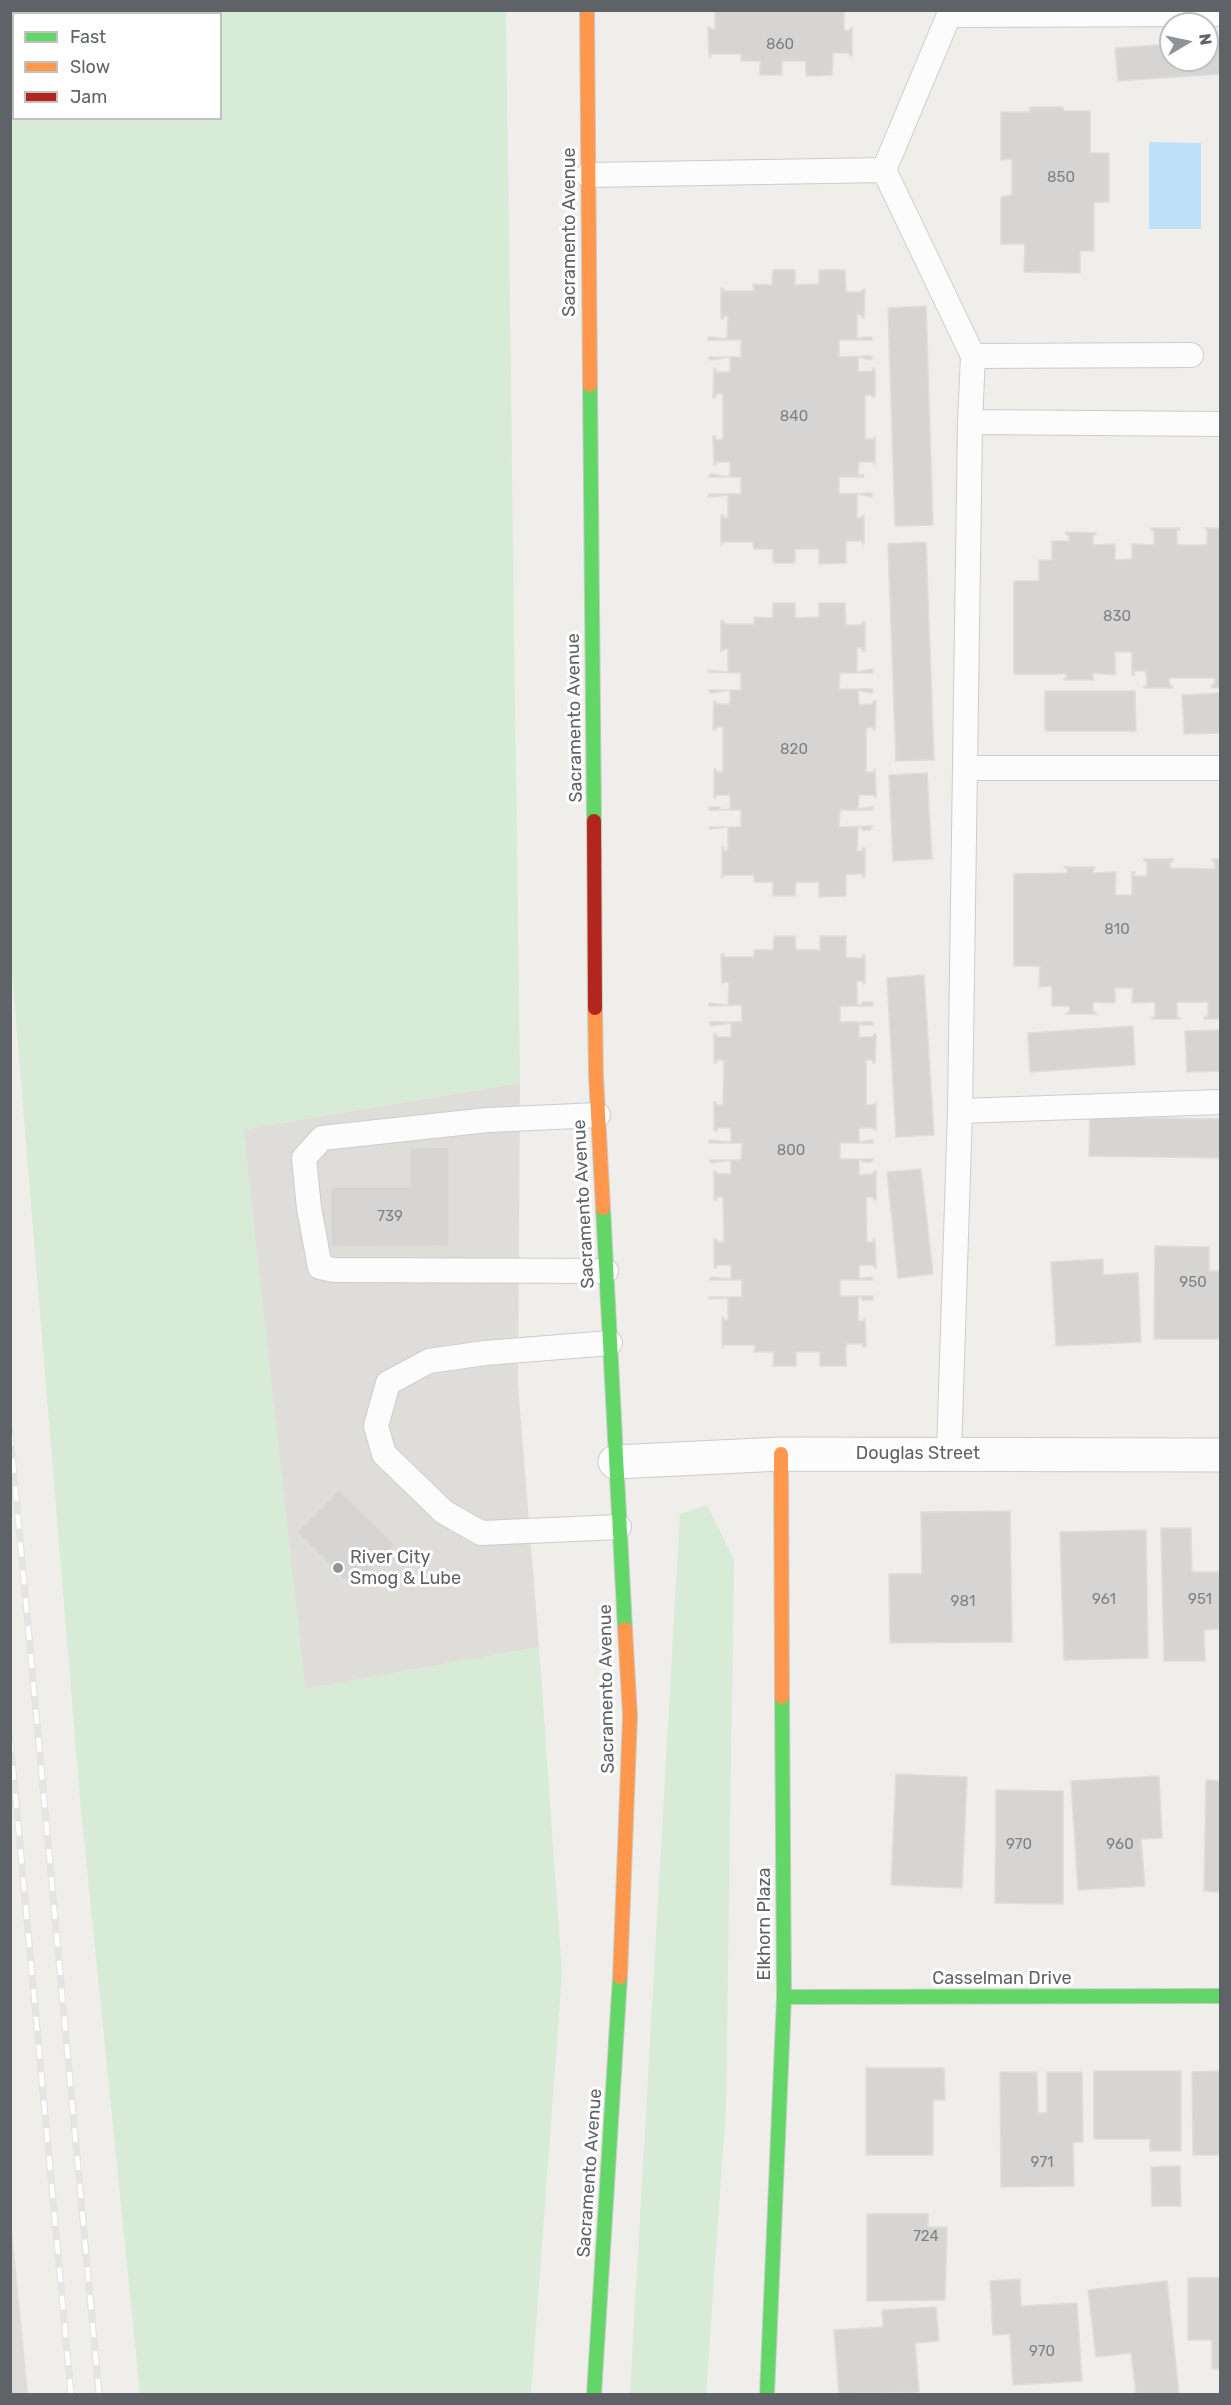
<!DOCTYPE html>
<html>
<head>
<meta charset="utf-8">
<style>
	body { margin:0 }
	#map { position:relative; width:1231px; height:2405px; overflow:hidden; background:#efeeea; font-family:Rubik,sans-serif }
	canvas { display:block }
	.frame { position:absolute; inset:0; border:12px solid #5f6368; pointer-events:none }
	.legend { position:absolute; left:12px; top:12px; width:210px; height:108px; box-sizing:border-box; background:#fff; border:2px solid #bfc1c3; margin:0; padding:8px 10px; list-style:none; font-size:18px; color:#5f6368 }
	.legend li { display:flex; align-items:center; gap:12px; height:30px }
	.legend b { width:30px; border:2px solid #bfc1c3 }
	.north { position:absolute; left:1159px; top:12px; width:60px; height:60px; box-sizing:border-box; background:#fff; border:2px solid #bfc1c3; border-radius:50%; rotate:81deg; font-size:16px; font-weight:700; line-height:24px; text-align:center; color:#5f6368 }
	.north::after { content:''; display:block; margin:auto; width:21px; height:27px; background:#919496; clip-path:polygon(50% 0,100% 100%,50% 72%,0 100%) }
</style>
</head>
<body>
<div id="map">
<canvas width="1231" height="2405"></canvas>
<div class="frame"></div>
<ul class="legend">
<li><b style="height:8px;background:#63d668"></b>Fast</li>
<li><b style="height:8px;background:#ff974d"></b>Slow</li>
<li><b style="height:8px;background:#b3261e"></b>Jam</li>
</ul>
<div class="north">N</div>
</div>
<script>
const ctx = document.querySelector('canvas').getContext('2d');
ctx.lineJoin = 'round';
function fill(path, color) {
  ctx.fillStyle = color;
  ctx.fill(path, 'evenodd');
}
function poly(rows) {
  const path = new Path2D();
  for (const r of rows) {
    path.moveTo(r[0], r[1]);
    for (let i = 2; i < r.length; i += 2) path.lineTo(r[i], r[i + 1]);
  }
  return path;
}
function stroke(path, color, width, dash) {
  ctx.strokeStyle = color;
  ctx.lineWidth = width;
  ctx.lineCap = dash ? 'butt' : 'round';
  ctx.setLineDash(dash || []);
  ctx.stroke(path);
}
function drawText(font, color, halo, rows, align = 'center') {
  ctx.font = font + ' Rubik,sans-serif';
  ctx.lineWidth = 6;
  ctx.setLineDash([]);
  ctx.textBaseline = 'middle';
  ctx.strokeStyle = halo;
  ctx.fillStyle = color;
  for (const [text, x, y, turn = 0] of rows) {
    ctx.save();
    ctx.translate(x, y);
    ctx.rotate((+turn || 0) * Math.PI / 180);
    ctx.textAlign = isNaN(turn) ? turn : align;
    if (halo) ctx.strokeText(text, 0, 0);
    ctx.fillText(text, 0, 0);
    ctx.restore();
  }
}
fill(poly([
	[520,1083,518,1385,539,1647,305,1689,243,1129],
	[11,2220,28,2394,11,2394]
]), '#dfddda');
fill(poly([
	[10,11,506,11,520,1083,243,1130,305,1689,539,1647,562,1973,531,2394,140,2394,80,1798,11,960],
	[14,14,220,14,220,118,14,118],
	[707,1505,734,1560,726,2105,706,2394,630,2394,680,1514]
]), '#d8ebd6');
fill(poly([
	[1149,142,1201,143,1201,229,1149,229]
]), '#bfe0f9');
const building = poly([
	[715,10,844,10,844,30,849,31,852,27,852,56,850,56,849,53,833,53,832,75,806,76,806,61,782,61,782,75,760,75,760,61,741,61,741,54,710,54,711,57,709,57,708,27,715,30,715,10],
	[1220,41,1220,74,1118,81,1115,48,1171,44,1171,60,1207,60,1207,42,1220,41],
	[1030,107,1063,107,1063,111,1090,111,1090,153,1109,153,1109,202,1094,202,1094,251,1080,251,1080,273,1024,272,1025,244,1001,244,1001,197,1012,195,1012,159,1001,160,1001,112,1030,112,1030,107],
	[773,270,795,270,795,285,819,284,819,270,845,270,846,292,862,292,862,290,865,289,864,318,862,318,862,315,857,315,857,339,864,337,872,337,872,340,839,340,839,357,872,356,872,359,870,360,858,357,858,372,873,371,873,368,875,369,875,397,872,397,873,395,865,395,865,439,873,439,875,436,875,465,873,462,859,462,858,476,863,474,864,477,839,477,839,494,872,493,872,497,857,494,857,518,863,518,862,516,864,515,864,544,862,544,863,541,846,541,846,563,819,564,819,549,795,549,795,563,773,563,773,549,754,549,753,542,724,542,721,545,721,515,724,515,723,518,728,518,728,495,708,497,709,494,741,494,741,477,708,477,711,474,730,477,730,462,716,462,716,465,714,465,713,436,716,436,715,440,723,439,723,394,716,394,716,397,713,398,714,368,716,369,716,372,730,372,730,357,711,360,708,357,741,357,741,340,708,340,708,337,727,339,728,316,724,316,723,319,721,319,721,288,724,289,723,291,754,291,753,284,772,285,773,270],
	[926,306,933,525,895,526,888,308,926,306],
	[1151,528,1180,528,1180,530,1177,530,1177,545,1207,545,1207,530,1204,528,1220,528,1220,688,1212,688,1211,685,1214,685,1215,678,1169,678,1170,686,1173,686,1172,688,1144,688,1144,686,1147,686,1146,671,1133,671,1135,675,1132,675,1132,652,1115,652,1115,675,1092,673,1094,680,1064,680,1064,678,1067,678,1067,674,1014,674,1014,581,1039,581,1039,560,1052,560,1052,541,1069,541,1069,535,1066,535,1066,532,1096,533,1096,535,1093,535,1093,545,1115,544,1115,560,1132,559,1132,544,1154,545,1154,531,1151,530,1151,528],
	[926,542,934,760,896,761,888,544,926,542],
	[773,603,795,603,795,618,819,617,819,603,845,603,846,625,863,625,862,622,865,622,865,651,862,651,863,648,857,648,857,672,873,669,872,673,840,673,839,689,872,689,873,692,870,693,858,690,859,705,873,704,873,701,876,701,875,730,873,730,873,727,866,728,866,772,873,772,875,769,876,798,873,795,859,795,858,809,870,807,873,807,872,810,840,810,839,827,873,826,870,830,862,830,862,827,858,827,857,851,863,851,862,848,865,848,865,877,863,877,863,874,846,874,846,896,819,897,819,882,796,882,795,896,773,896,773,882,754,882,754,875,724,875,722,878,722,847,724,847,724,851,728,850,728,827,709,829,709,827,741,827,741,810,709,810,709,807,720,807,719,810,730,809,730,795,716,795,716,798,714,798,714,769,716,769,716,772,723,772,723,727,716,727,716,730,713,730,714,701,716,702,716,704,730,704,730,690,711,693,708,690,741,690,741,673,709,672,708,670,728,672,728,649,724,649,721,652,721,621,724,621,724,624,754,624,754,617,773,618,773,603],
	[1045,691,1135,691,1136,731,1045,731,1045,691],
	[1220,693,1220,733,1184,734,1182,695,1220,693],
	[927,773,932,859,893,861,889,775,927,773],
	[1144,859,1173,859,1173,862,1170,861,1170,868,1215,869,1214,861,1212,861,1212,859,1220,859,1220,1019,1204,1019,1205,1016,1208,1017,1208,1002,1177,1002,1177,1017,1181,1019,1151,1019,1155,1016,1155,1002,1132,1003,1133,988,1115,988,1115,1003,1093,1002,1093,1012,1096,1012,1096,1014,1066,1014,1067,1012,1070,1012,1069,1006,1052,1006,1052,986,1039,987,1040,966,1014,966,1014,874,1067,873,1067,869,1064,867,1095,867,1092,873,1116,872,1115,895,1132,895,1132,872,1135,872,1132,876,1147,876,1147,861,1144,862,1144,859],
	[774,936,795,936,796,950,820,950,820,936,846,936,846,958,863,958,863,955,865,955,865,983,863,984,863,981,857,981,857,1005,862,1005,862,1002,873,1002,873,1006,840,1006,840,1022,872,1022,873,1025,862,1025,859,1023,859,1037,873,1037,874,1034,876,1034,875,1063,873,1063,873,1060,866,1060,866,1105,873,1105,876,1102,876,1131,873,1128,859,1128,859,1142,871,1140,873,1140,873,1143,840,1143,840,1159,873,1159,871,1162,862,1162,862,1160,859,1160,859,1175,873,1174,874,1171,876,1171,876,1200,874,1200,873,1197,866,1197,867,1242,874,1242,873,1239,875,1239,876,1268,874,1268,874,1265,859,1265,859,1279,871,1277,873,1280,840,1280,840,1296,873,1296,873,1300,862,1300,862,1297,858,1297,858,1321,863,1321,865,1318,866,1347,863,1347,863,1344,846,1344,846,1366,820,1366,820,1352,796,1352,796,1366,773,1366,774,1352,754,1352,755,1345,724,1345,722,1348,722,1317,724,1318,724,1320,728,1320,728,1298,709,1299,709,1297,742,1297,742,1280,709,1280,711,1277,731,1279,731,1265,717,1265,716,1268,714,1268,714,1239,716,1239,717,1242,724,1242,723,1197,716,1197,717,1200,714,1200,714,1171,716,1171,716,1174,731,1174,731,1160,711,1163,709,1160,741,1160,742,1143,709,1143,709,1140,731,1142,731,1128,717,1128,717,1131,714,1131,714,1102,716,1102,716,1105,723,1105,724,1060,716,1060,717,1063,714,1063,714,1034,717,1034,716,1037,731,1037,731,1023,711,1026,709,1022,742,1022,742,1005,709,1006,709,1003,728,1005,729,982,724,982,722,985,721,954,724,954,724,957,754,957,754,950,773,950,774,936],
	[924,975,934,1135,896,1137,887,978,924,975],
	[1133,1026,1135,1065,1030,1072,1028,1033,1133,1026],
	[1220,1030,1220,1071,1187,1072,1185,1031,1220,1030],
	[1090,1117,1220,1119,1220,1158,1089,1156,1090,1117],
	[449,1147,449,1246,331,1247,331,1187,410,1187,410,1148,449,1147],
	[921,1169,933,1274,898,1278,887,1172,921,1169],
	[1155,1246,1209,1247,1209,1271,1220,1271,1220,1339,1154,1339,1155,1246],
	[1103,1259,1103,1275,1138,1273,1141,1342,1056,1346,1051,1262,1103,1259],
	[339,1490,395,1545,353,1588,297,1532,339,1490],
	[1010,1511,1012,1642,890,1643,889,1574,922,1574,921,1512,1010,1511],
	[1161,1528,1191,1528,1192,1572,1220,1572,1220,1629,1204,1630,1205,1661,1164,1661,1161,1528],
	[1146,1530,1148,1658,1064,1660,1060,1532,1146,1530],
	[896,1774,967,1777,962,1888,891,1885,896,1774],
	[1159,1776,1162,1838,1141,1839,1145,1886,1078,1890,1071,1781,1159,1776],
	[1206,1780,1220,1781,1220,1892,1204,1891,1206,1780],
	[996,1790,1063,1791,1063,1904,995,1903,996,1790],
	[866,2068,944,2068,945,2100,933,2100,933,2155,866,2155,866,2068],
	[1094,2071,1181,2071,1181,2151,1150,2151,1150,2139,1094,2139,1094,2071],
	[1220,2071,1220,2155,1193,2155,1192,2072,1220,2071],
	[1000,2072,1037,2072,1038,2113,1047,2113,1047,2072,1082,2072,1083,2142,1073,2142,1074,2186,1001,2187,1000,2072],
	[1180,2166,1181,2206,1152,2206,1151,2167,1180,2166],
	[867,2214,928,2214,928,2227,947,2227,945,2300,867,2301,867,2214],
	[1188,2278,1220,2278,1220,2369,1212,2369,1212,2340,1188,2340,1188,2278],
	[1020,2279,1021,2306,1077,2303,1082,2381,1013,2385,1010,2334,993,2335,990,2281,1020,2279],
	[1167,2281,1179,2394,1136,2394,1131,2353,1096,2357,1088,2290,1167,2281],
	[936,2307,939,2341,915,2343,919,2392,839,2394,834,2330,883,2327,882,2310,936,2307]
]);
fill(building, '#d6d5d3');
stroke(building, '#deddd9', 1.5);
const lane = poly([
	[884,170,973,356,1191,355],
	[588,175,884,170,949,15,1220,14],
	[973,356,970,422,1220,424],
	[965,768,1220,768],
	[960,1111,970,422],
	[598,1115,488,1120,322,1138,304,1158,309,1208,320,1267,334,1270,606,1271],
	[610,1343,485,1353,429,1361,388,1383,376,1426,384,1454,444,1512,481,1533,619,1527],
	[949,1453,960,1111,1220,1102]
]);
const street = poly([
	[615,1462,781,1454,1220,1455]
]);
const fast = poly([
	[590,385,594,821],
	[603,1208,625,1629],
	[784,1997,1220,1996],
	[594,2394,620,1977],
	[767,2394,784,1997,782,1697]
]);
const slow = poly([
	[587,10,590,385],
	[595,1008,596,1076,603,1208],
	[781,1454,782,1697],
	[620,1977,630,1716,625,1629]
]);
const jam = poly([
	[594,821,595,1008]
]);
stroke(lane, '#cbcccc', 26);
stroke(street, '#cbcccc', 35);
stroke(fast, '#cacacb', 16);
stroke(slow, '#cacacb', 16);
stroke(jam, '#cacacb', 16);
stroke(lane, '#fdfcfc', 24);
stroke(street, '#fdfcfc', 33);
stroke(fast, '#63d668', 14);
stroke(slow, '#ff974d', 14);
stroke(jam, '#b3261e', 14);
const rail = poly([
	[10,1431,99,2394],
	[10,1738,71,2394]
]);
stroke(rail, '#e4e4e4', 7);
stroke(rail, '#fff', 4.5, [14]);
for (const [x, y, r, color] of [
	[338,1568,6,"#919496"]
]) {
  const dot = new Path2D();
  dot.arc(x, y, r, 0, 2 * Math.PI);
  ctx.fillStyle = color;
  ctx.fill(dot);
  stroke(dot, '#fff', 2);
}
drawText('15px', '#7e8184', null, [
	["860",780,45],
	["850",1061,178],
	["840",794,417],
	["830",1117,617],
	["820",794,750],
	["810",1117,930],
	["800",791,1151],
	["739",390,1217],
	["950",1193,1283],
	["961",1104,1600],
	["951",1200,1600],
	["981",963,1602],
	["970",1019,1845],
	["960",1120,1845],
	["971",1042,2163],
	["724",926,2237],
	["970",1042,2352]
]);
drawText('18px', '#5f6368', '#fff', [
	["Sacramento Avenue",570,232,-90],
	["Sacramento Avenue",575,718,-91],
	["Sacramento Avenue",584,1204,-93],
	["Douglas Street",918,1454],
	["Sacramento Avenue",607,1689,-91],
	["Elkhorn Plaza",765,1924,-90],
	["Casselman Drive",1002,1979],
	["Sacramento Avenue",590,2173,-86]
]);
drawText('18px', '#5f6368', '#fff', [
	["River City",350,1558],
	["Smog & Lube",350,1579]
], 'left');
</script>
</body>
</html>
